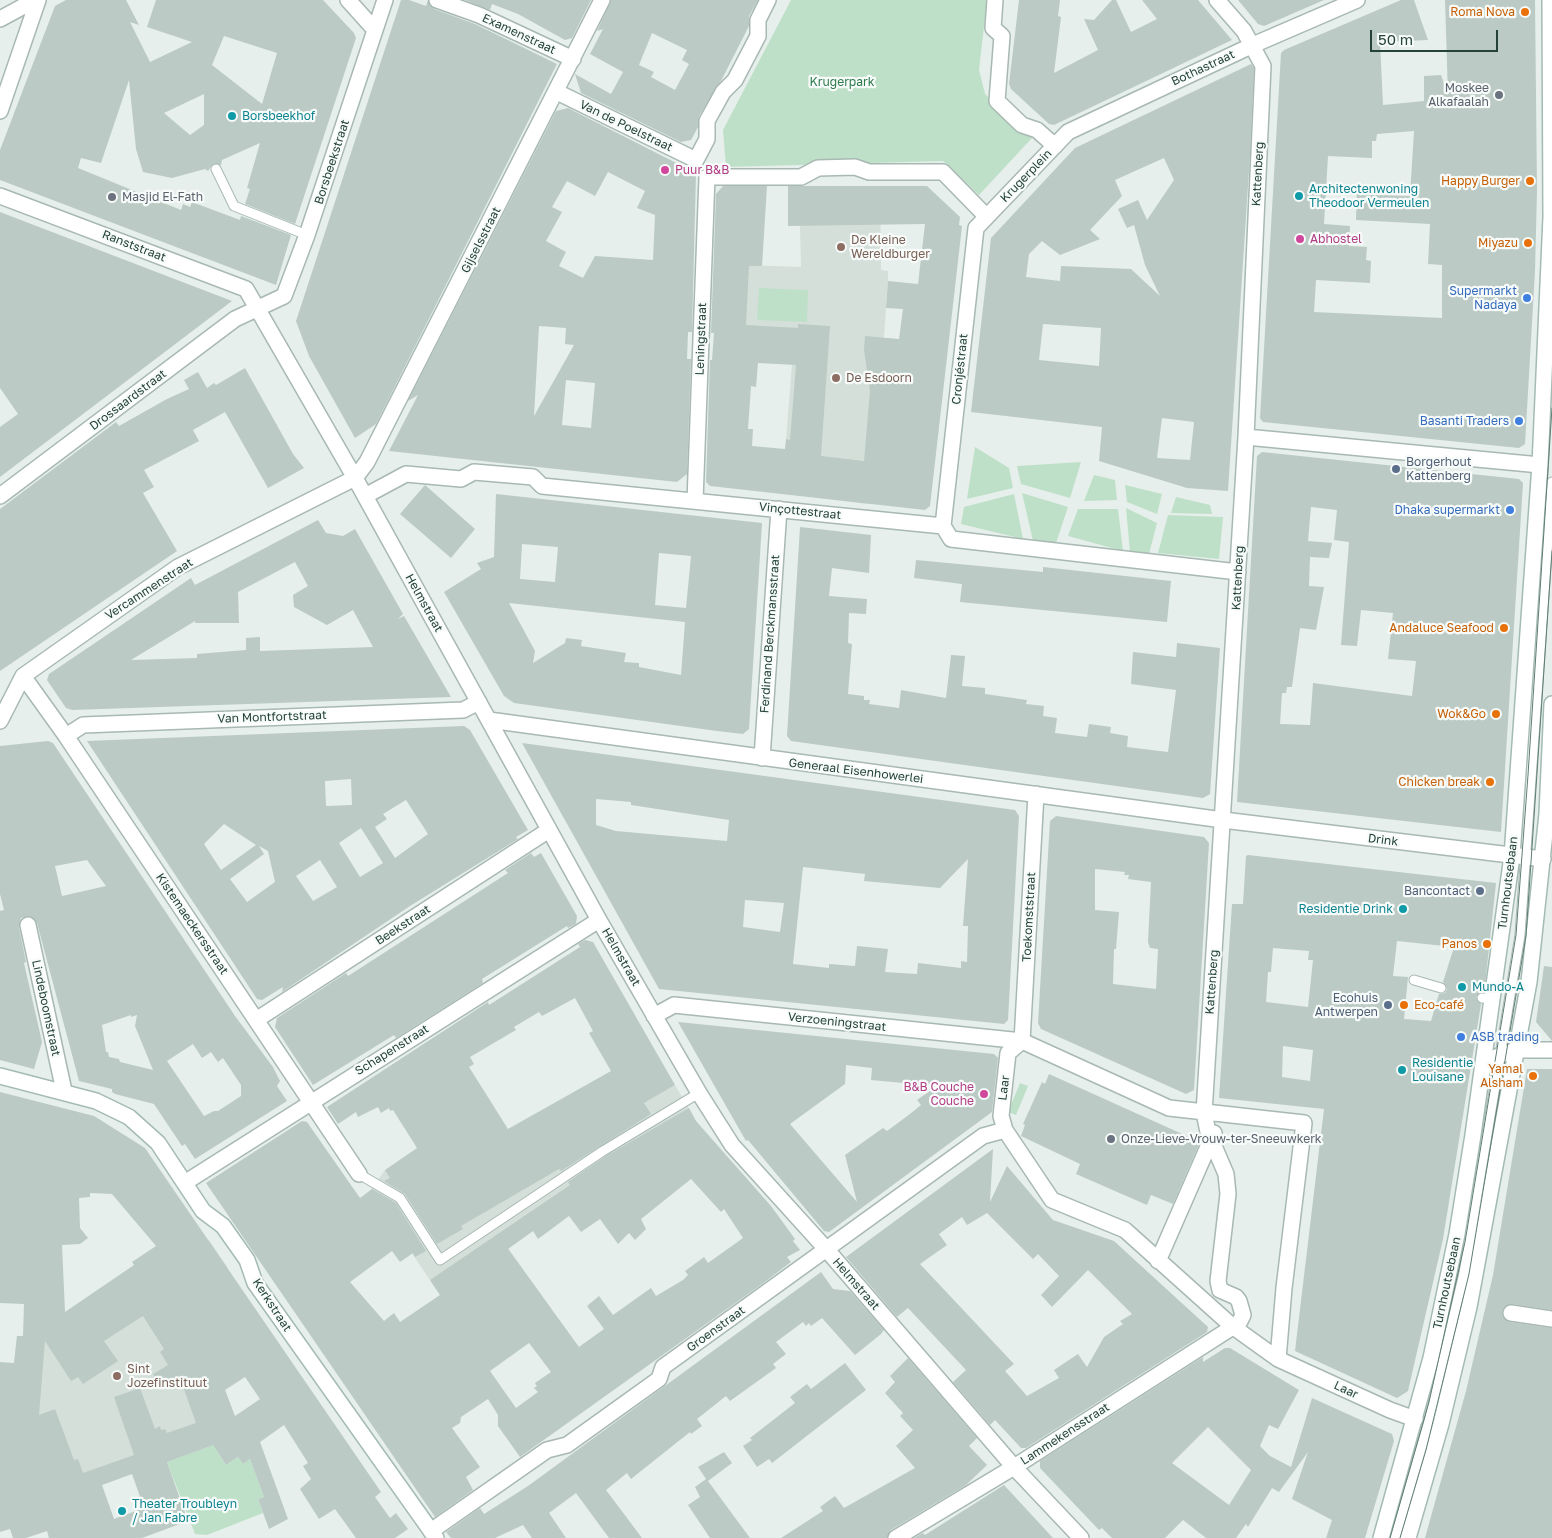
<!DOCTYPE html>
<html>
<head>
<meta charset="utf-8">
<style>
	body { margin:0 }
	#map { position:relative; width:1552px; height:1538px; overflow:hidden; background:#e6efeb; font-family:"Golos Text",sans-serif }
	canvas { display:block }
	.scale { position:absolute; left:1370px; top:30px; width:128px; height:22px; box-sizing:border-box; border:2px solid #24423a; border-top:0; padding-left:6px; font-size:15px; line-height:18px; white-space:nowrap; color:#24423a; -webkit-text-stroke:4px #f7fbf9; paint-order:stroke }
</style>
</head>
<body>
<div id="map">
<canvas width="1552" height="1538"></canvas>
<div class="scale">50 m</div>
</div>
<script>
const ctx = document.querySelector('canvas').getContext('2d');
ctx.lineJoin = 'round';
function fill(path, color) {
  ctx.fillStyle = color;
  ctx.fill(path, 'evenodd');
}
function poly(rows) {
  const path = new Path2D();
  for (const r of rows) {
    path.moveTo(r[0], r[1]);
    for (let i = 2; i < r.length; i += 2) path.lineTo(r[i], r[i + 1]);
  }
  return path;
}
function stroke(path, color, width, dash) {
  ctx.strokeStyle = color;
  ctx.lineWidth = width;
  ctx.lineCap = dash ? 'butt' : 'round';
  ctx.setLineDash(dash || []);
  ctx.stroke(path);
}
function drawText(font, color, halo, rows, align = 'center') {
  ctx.font = font + ' "Golos Text",sans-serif';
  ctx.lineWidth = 4.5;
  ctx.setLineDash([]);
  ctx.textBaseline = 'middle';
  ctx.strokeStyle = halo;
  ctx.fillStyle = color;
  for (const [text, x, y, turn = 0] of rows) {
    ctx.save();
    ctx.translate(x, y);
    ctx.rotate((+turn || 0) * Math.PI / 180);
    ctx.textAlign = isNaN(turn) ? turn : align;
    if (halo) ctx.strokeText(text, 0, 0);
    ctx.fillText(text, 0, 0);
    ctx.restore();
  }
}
fill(poly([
	[799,186,880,186,881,270,888,271,888,281,872,503,867,504,782,493,794,338,713,333,717,264,801,267],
	[675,1085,696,1121,508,1248,551,1308,520,1331,440,1295,370,1191,385,1170,442,1217],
	[209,1240,228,1268,158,1322,214,1359,239,1429,218,1444,167,1462,123,1422,140,1471,85,1491,0,1405,14,1363,17,1336,53,1340,55,1342]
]), '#d4dfda');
fill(poly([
	[791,0,987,0,979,70,985,94,1032,138,979,195,943,161,726,167,723,130],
	[759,288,808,290,807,322,757,320],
	[975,447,1009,468,1013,488,967,499],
	[1081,462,1070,498,1021,484,1017,466],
	[1094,475,1115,480,1117,500,1084,501],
	[1125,485,1162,494,1157,514,1127,502],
	[1022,493,1068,507,1056,543,1033,541],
	[1014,494,1023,539,961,524,964,507],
	[1176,497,1210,505,1212,514,1171,513],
	[1126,508,1157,523,1149,554,1130,552],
	[1078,509,1118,509,1123,551,1068,536],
	[1168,515,1223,517,1219,559,1158,553],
	[1020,1083,1028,1086,1016,1115,1008,1112],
	[213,1445,226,1465,238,1457,243,1464,250,1459,264,1497,258,1499,263,1513,207,1535,195,1534,167,1462]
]), '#bfe0c8');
fill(poly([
	[66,0,126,0,139,25,130,22,150,62,192,42,147,27,156,0,323,0,354,33,356,38,295,224,245,204,250,189,247,188,260,143,222,160,221,165,213,164,208,171,205,169,172,178,143,172,136,149,129,80,101,163,81,158,78,168,181,210,183,204,190,207,192,202,240,220,241,216,291,235,276,285,0,180,0,150,55,6],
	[224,36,277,53,262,104,212,65],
	[204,94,204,125,190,135,164,113],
	[401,0,409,0,426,6,428,0,434,9,475,24,557,64,376,424,355,438,309,356,296,321],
	[465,0,591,0,572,38,565,40,518,14,492,4,490,10],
	[611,0,758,0,749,16,749,26,721,81,699,116,698,127,691,140,681,142,581,93,575,74,611,94,623,72,590,54,603,29,597,31],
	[652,33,687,50,682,60,689,64,675,90,651,77,654,72,639,65],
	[1019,0,1060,0,1058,16,1061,17,1054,73,1098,50,1084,19,1094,20,1112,0,1116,0,1131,32,1157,19,1142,0,1198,0,1232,40,1054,125,1049,124,1011,89,1009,84],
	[1238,0,1324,0,1264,26,1258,24],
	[1401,0,1414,0,1428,40,1380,42,1383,105,1424,101,1424,76,1441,75,1448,95,1445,0,1535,0,1537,191,1535,271,1525,444,1519,448,1263,422,1260,418,1281,53,1284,50],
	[1414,131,1410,196,1383,195,1384,188,1357,186,1356,220,1430,224,1428,264,1442,265,1442,318,1314,312,1316,280,1370,283,1371,261,1366,260,1367,247,1349,246,1350,226,1324,224,1328,156,1372,158,1372,141,1376,141,1377,134],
	[1251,64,1254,68,1250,155,1228,491,1187,488,1099,461,1102,427,971,412,991,238,1075,148],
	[1164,158,1174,180,1147,220,1138,200,1118,209,1127,228,1134,225,1145,265,1160,296,1131,269,1061,266,1060,281,1026,277,1029,254,1042,241,1060,255,1100,239,1090,230,1122,196,1115,180],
	[1043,324,1101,328,1099,366,1039,360],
	[1162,418,1194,422,1190,460,1157,458],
	[568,108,696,173,692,332,688,332,687,359,691,359,687,474,677,482,389,451,418,395,408,401,556,111],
	[608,172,645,191,637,208,655,215,653,260,595,256,583,278,559,266,566,252,546,241,562,212,552,207,567,181,595,196],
	[539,326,566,328,565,344,574,345,534,416],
	[566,380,595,383,591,428,562,425],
	[723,186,767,186,762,266,749,266,746,325,798,328,798,324,830,326,821,456,864,461,870,391,864,350,865,336,899,339,903,309,886,308,888,281,918,284,925,224,788,226,788,186,927,186,960,217,959,225,962,226,930,506,925,510,710,486,706,482,710,360,712,360,714,333,711,333,716,194],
	[758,363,796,365,790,440,786,439,785,449,752,446,753,429,748,429,751,386,756,387],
	[0,212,232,301,0,477,0,427,18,414,0,388],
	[245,368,293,454,304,468,268,488,225,412,193,430,199,441,144,470,154,487,143,493,177,551,0,671,0,509,116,422,119,426,167,399,189,389,184,380,198,372,207,388,214,383,216,385],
	[1262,452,1519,479,1523,483,1501,832,1237,802,1257,456],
	[1311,507,1337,510,1334,540,1349,542,1341,645,1357,646,1361,610,1393,613,1388,659,1416,661,1412,696,1313,683,1310,725,1280,724,1282,693,1286,693,1287,687,1292,687,1300,628,1316,630,1324,587,1309,586,1310,557,1329,558,1332,543,1308,541],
	[425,485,475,529,451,558,400,514],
	[496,494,762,523,749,729,743,734,717,731,514,703,504,696,444,592,481,569,477,563,494,557],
	[522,544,558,547,555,582,520,579],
	[659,553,691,556,686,608,655,605],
	[509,603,685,622,681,675,639,667,639,663,624,662,626,653,581,646,582,640,566,638,565,643,533,663,535,651],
	[318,520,326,533,343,536,355,529,403,614,398,619,404,616,451,697,72,710,66,708,47,680,49,674,191,578,195,585],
	[295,562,308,586,293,595,294,607,327,625,353,610,373,647,260,651,260,637,246,638,246,650,197,654,197,658,131,660,195,621,195,623,239,623,238,592],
	[800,527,871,535,869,573,832,568,829,596,867,599,866,614,849,613,848,643,852,644,848,694,864,696,864,700,870,700,869,704,899,708,901,690,946,698,951,655,965,656,962,686,985,688,985,694,1027,700,1026,704,1044,706,1043,716,1057,718,1055,733,1087,737,1089,724,1111,727,1110,733,1128,736,1127,747,1168,752,1176,690,1131,684,1133,652,1176,657,1177,643,1220,648,1210,794,1203,798,791,741,787,736],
	[916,560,1043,572,1043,567,1171,581,1167,622,960,602,962,584,914,578],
	[464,726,470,730,528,830,516,837,518,839,410,906,282,992,283,987,262,1000,257,999,87,741],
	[351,779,352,805,326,806,325,781],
	[406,800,428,834,395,858,375,827,387,819,383,814],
	[224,824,256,845,221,870,204,844],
	[361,828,383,863,360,877,339,843],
	[259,846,268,851,275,882,247,902,230,879,264,854],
	[320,860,337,887,313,901,296,876],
	[48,741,53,743,235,1016,273,1067,280,1081,277,1086,287,1101,195,1159,185,1144,182,1146,154,1104,115,1094,112,1092,112,1089,79,1081,37,923,30,916,21,918,19,927,26,962,24,963,42,1042,34,1069,0,1060,0,911,4,910,0,894,0,746],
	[87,860,106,886,62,896,55,866],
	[131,1015,131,1017,137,1015,135,1026,153,1070,120,1062,119,1059,109,1057,108,1052,106,1052,102,1025],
	[193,1044,202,1058,211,1052,218,1062,223,1058,241,1085,241,1096,218,1111,214,1111,204,1116,167,1061],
	[522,743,1015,810,1019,816,1008,1020,1004,1024,659,989],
	[596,799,631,802,631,805,729,820,727,841,616,831,596,825],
	[968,859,963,926,968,926,967,962,961,961,961,968,918,963,917,974,885,972,888,949,857,946,855,966,829,964,829,968,793,964,803,867,865,874,864,881,940,888],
	[745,900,784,903,780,932,743,927],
	[1056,816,1204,837,1209,843,1194,1090,1186,1094,1041,1029,1038,1023,1050,821],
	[1095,869,1125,872,1124,875,1129,875,1128,879,1151,882,1148,942,1150,948,1158,949,1156,989,1113,984,1114,949,1116,949,1119,912,1095,910],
	[531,853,534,857,541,853,577,916,576,924,568,928,567,926,482,979,483,983,396,1038,394,1035,313,1085,275,1027,277,1018,346,973,348,976,508,873,505,870],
	[1248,855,1496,883,1485,985,1482,992,1476,997,1481,1004,1443,1239,1408,1391,1397,1398,1295,1351,1324,1109,1219,1098,1232,904,1243,904,1246,856],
	[1397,941,1454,947,1443,982,1447,989,1445,993,1439,994,1431,1021,1404,1019,1408,977,1393,976],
	[1273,948,1309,951,1308,960,1313,960,1308,1007,1266,1002,1268,972,1271,972],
	[1283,1046,1313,1050,1310,1081,1282,1077],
	[585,940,593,942,675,1085,644,1103,651,1114,561,1171,559,1169,461,1226,463,1229,437,1244,405,1194,384,1181,390,1178,385,1170,417,1148,393,1110,390,1111,389,1108,381,1113,378,1107,358,1117,356,1112,338,1124,327,1107,488,1002,489,1005,580,947,578,944],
	[575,998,593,1031,589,1033,611,1071,508,1129,469,1067,474,1064,470,1057,516,1030,514,1027,539,1012,542,1016],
	[1544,966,1552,967,1552,1041,1536,1022],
	[678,1022,994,1054,998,1058,992,1112,829,1232,824,1231,748,1140,746,1141],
	[846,1065,872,1068,871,1080,937,1086,917,1100,921,1105,910,1114,887,1131,883,1128,845,1155,857,1202,790,1124,845,1084],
	[1527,1069,1552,1069,1552,1310,1512,1304,1504,1307,1502,1312,1503,1317,1509,1322,1552,1328,1552,1538,1425,1538,1466,1391,1493,1275],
	[1049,1074,1200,1142,1173,1204,1151,1195,1147,1205,1076,1174,1080,1164,1021,1136,1025,1125,1023,1124,1042,1082,1045,1084],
	[0,1092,94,1116,145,1148,381,1492,375,1497,390,1518,396,1513,408,1529,395,1538,356,1538,335,1509,319,1519,300,1489,311,1479,303,1466,308,1463,284,1425,260,1442,288,1519,269,1529,258,1499,264,1497,250,1459,243,1464,238,1457,226,1465,213,1445,167,1462,188,1521,142,1538,49,1538,47,1531,26,1538,13,1538,10,1529,0,1532,0,1362,14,1363,17,1336,23,1336,24,1304,0,1303],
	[90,1193,112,1194,156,1246,132,1262,134,1265,65,1312,62,1245,80,1244,88,1238,80,1228,79,1198,90,1197],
	[143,1316,164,1349,160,1352,168,1365,153,1374,162,1388,181,1381,196,1423,167,1433,165,1429,161,1430,160,1426,155,1429,140,1388,114,1397,134,1455,83,1473,78,1459,74,1460,55,1409,39,1415,45,1341,71,1381,78,1377,83,1384,118,1361,104,1341],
	[245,1377,260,1399,235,1416,225,1390],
	[132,1474,144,1508,114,1519,102,1485],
	[689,1108,696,1121,771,1206,795,1239,793,1241,800,1250,787,1257,791,1262,762,1284,520,1457,498,1426,498,1415,488,1399,461,1417,460,1423,452,1428,480,1467,466,1477,473,1490,435,1517,206,1183,302,1121,307,1122,360,1198,372,1189,396,1203,426,1251,415,1257,413,1253,400,1262,392,1251,350,1282,384,1321,394,1313,400,1322,440,1295,430,1280,570,1185,568,1182,606,1156],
	[691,1179,721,1212,724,1209,743,1238,708,1263,704,1257,685,1271,688,1275,683,1280,656,1296,651,1288,613,1315,599,1296,587,1306,604,1329,579,1347,508,1249,533,1231,538,1239,569,1216,581,1232,600,1219,618,1244,629,1233,635,1240,646,1229,641,1219],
	[529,1343,551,1372,535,1383,537,1386,534,1388,538,1392,516,1408,490,1371],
	[993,1149,990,1202,1007,1166,1053,1220,1114,1241,1208,1327,1207,1332,1026,1448,1021,1448,995,1420,990,1425,953,1382,966,1370,908,1308,897,1317,846,1257],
	[987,1213,1033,1259,1038,1254,1059,1276,1041,1295,1052,1307,1088,1270,1132,1314,1120,1321,1123,1324,1104,1337,1087,1367,1078,1354,1054,1370,1059,1378,1027,1396,1005,1371,1014,1364,920,1264,947,1245,939,1234,962,1217,967,1225],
	[821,1272,833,1289,850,1291,884,1330,881,1334,855,1355,822,1318,811,1326,809,1323,806,1326,803,1322,776,1342,786,1354,773,1364,776,1368,730,1401,726,1396,697,1419,702,1426,691,1434,690,1432,631,1479,627,1473,606,1490,642,1538,609,1538,576,1493,549,1513,566,1538,532,1538,523,1525,495,1538,451,1538,446,1532,480,1508,484,1514,528,1486],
	[1225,1348,1230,1348,1299,1390,1278,1429,1269,1425,1260,1446,1270,1456,1291,1467,1312,1398,1392,1434,1394,1441,1365,1538,1326,1538,1332,1520,1292,1499,1308,1452,1279,1492,1272,1488,1248,1527,1246,1524,1236,1538,1206,1538,1183,1520,1165,1538,1112,1538,1102,1528,1099,1530,1040,1468,1040,1461,1203,1357,1203,1362],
	[1208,1427,1251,1470,1229,1505,1172,1463],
	[908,1358,977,1438,969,1446,987,1465,966,1485,891,1530,887,1538,781,1538,823,1511,820,1507,835,1496,844,1508,915,1468,896,1446,913,1430,900,1416,903,1413,885,1393,895,1382,890,1376],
	[845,1363,866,1390,772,1463,769,1459,757,1467,743,1446,752,1440,750,1438,795,1403,790,1397,807,1384,811,1389],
	[724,1452,732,1463,708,1481,750,1538,710,1538,688,1505,700,1497,695,1487,706,1479,698,1467],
	[1004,1485,1053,1538,914,1538,923,1533,925,1535]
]), '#bbcac4');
const lane = poly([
	[216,169,234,206,307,235],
	[1414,980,1441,988],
	[1482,998,1492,999],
	[359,1174,400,1198,440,1260,603,1151,699,1093],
	[1395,1538,1429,1421,1464,1273,1520,935,1552,482]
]);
const street = poly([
	[348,0,375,30],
	[437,0,479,15,573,59],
	[995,0,993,28,1002,36,997,101,1022,125,1037,130,1055,146],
	[0,19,35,0],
	[557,92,696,160,707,139,707,121,723,92,735,80,758,36,758,20,768,0],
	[0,111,38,0],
	[0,196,246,289,355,478,599,920,699,1093,732,1145,827,1250,1014,1467,1081,1538],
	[1246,437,1540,465],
	[0,496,235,319,284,296,307,235,385,0],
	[365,496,406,474,461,479,474,472,533,477,542,486,943,526],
	[695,501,707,177,801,177,818,168,855,167,869,172,943,172,986,216],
	[943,526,976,228,1068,132,1253,45,1357,0],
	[943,526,951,539,1238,572],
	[23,676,66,736,359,1174],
	[489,720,1223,820,1543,859],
	[0,721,23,676,178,567,355,478,367,462,602,0],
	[66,736,83,725,463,710,479,702],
	[762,758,779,509],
	[28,925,64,1091],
	[654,1016,674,1005,1022,1041,1169,1108,1304,1123,1284,1288,1278,1359,1232,1326,1125,1230,1052,1200,1005,1130,1001,1116,1008,1053,1022,1041],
	[256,1020,549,830],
	[1022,1041,1036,794],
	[1483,1068,1496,1057,1516,1050,1552,1050],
	[186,1182,599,920],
	[1158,1261,1214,1133],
	[1511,1313,1552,1319],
	[1278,1359,1390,1410,1415,1419],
	[431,1531,547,1450,567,1445,659,1379,663,1367,983,1136,1005,1130],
	[896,1538,1014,1467,1239,1323,1243,1315,1239,1301,1236,1297,1220,1290,1218,1281,1228,1194,1226,1174,1208,1132,1204,1113,1246,437,1263,66,1244,31,1217,0]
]);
const secondary = poly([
	[0,1076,96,1101,129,1117,158,1143,203,1211,223,1226,247,1260,255,1283,436,1538],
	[1381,1538,1431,1358,1457,1234,1473,1135,1512,856,1540,465,1551,217,1550,0],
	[1408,1538,1441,1424,1469,1307,1529,982,1547,814,1552,704]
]);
stroke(lane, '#a8b8b2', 11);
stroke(street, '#a8b8b2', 18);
stroke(secondary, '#a4bbb3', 18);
stroke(lane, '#fff', 9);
stroke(street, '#fff', 15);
stroke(secondary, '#fff', 15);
stroke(poly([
	[1390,1538,1429,1402,1465,1242,1516,935,1528,775,1552,408],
	[1400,1538,1426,1450,1469,1274,1526,936,1552,551]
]), '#5f7d75', 1);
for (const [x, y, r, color] of [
	[1525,12,5,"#e8710a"],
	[1499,95,5,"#6b7280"],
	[232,116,5,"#0f9aa8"],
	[665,170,5,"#d1479c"],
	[1530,181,5,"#e8710a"],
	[1299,196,5,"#0f9aa8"],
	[112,197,5,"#6b7280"],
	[1300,239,5,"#d1479c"],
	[1528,243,5,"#e8710a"],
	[841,247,5,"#8d6e63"],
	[1527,298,5,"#3f7fe0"],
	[836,378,5,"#8d6e63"],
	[1519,421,5,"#3f7fe0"],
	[1396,469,5,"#5c6f8a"],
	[1510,510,5,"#3f7fe0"],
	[1504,628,5,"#e8710a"],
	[1496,714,5,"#e8710a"],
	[1490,782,5,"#e8710a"],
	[1480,891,5,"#5c6f8a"],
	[1403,909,5,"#0f9aa8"],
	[1487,944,5,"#e8710a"],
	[1462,987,5,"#0f9aa8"],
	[1388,1005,5,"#5c6f8a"],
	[1404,1005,5,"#e8710a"],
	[1461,1037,5,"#3f7fe0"],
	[1402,1070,5,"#0f9aa8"],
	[1533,1076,5,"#e8710a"],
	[984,1094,5,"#d1479c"],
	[1111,1139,5,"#6b7280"],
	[117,1376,5,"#8d6e63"],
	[122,1511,5,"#0f9aa8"]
]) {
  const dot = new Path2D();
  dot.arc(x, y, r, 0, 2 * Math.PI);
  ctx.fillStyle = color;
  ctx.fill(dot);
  stroke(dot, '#f7fbf9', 2);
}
drawText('12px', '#c56008', '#f7fbf9', [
	["Roma Nova",1515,12],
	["Happy Burger",1520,181],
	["Miyazu",1518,243],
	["Andaluce Seafood",1494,628],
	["Wok&Go",1486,714],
	["Chicken break",1480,782],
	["Panos",1477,944],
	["Eco-café",1414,1005,"left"],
	["Yamal",1523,1069],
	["Alsham",1523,1083]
], 'right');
drawText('12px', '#24423a', '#f7fbf9', [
	["Examenstraat",519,34,25],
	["Bothastraat",1203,68,-25],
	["Van de Poelstraat",626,126,26],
	["Borsbeekstraat",332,162,-72],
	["Kattenberg",1258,174,-87],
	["Krugerplein",1026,176,-46],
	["Gijselsstraat",481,240,-63],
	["Ranststraat",134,246,21],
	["Leningstraat",701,339,-88],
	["Cronjéstraat",960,369,-84],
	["Drossaardstraat",128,400,-37],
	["Vinçottestraat",800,511,6],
	["Kattenberg",1238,578,-87],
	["Vercammenstraat",149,589,-33],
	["Helmstraat",424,603,61],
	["Ferdinand Berckmansstraat",770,634,-86],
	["Van Montfortstraat",272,717,-2],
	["Generaal Eisenhowerlei",856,771,7],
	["Drink",1383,840,7],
	["Turnhoutsebaan",1508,883,-83],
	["Toekomststraat",1029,917,-87],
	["Kistemaeckersstraat",192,924,56],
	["Beekstraat",403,925,-33],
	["Helmstraat",621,957,60],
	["Kattenberg",1212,982,-86],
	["Lindeboomstraat",46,1008,78],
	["Verzoeningstraat",837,1022,6],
	["Schapenstraat",392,1050,-32],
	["Laar",1004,1088,-83],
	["Turnhoutsebaan",1447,1283,-78],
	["Helmstraat",856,1284,49],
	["Kerkstraat",272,1305,57],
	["Groenstraat",716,1329,-36],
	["Laar",1346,1390,25],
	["Lammekensstraat",1065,1434,-33]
]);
drawText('12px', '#2d7a4b', '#f7fbf9', [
	["Krugerpark",842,82]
]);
drawText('12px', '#5b616d', '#f7fbf9', [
	["Moskee",1489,88,"right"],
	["Alkafaalah",1489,102,"right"],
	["Masjid El-Fath",122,197],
	["Onze-Lieve-Vrouw-ter-Sneeuwkerk",1121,1139]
], 'left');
drawText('12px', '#0d838f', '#f7fbf9', [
	["Borsbeekhof",242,116],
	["Architectenwoning",1309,189],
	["Theodoor Vermeulen",1309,203],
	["Residentie Drink",1393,909,"right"],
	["Mundo-A",1472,987],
	["Residentie",1412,1063],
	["Louisane",1412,1077],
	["Theater Troubleyn",132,1504],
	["/ Jan Fabre",132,1518]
], 'left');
drawText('12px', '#b23c85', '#f7fbf9', [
	["Puur B&B",675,170],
	["Abhostel",1310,239],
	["B&B Couche",974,1087,"right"],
	["Couche",974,1101,"right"]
], 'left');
drawText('12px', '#785e54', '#f7fbf9', [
	["De Kleine",851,240],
	["Wereldburger",851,254],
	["De Esdoorn",846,378],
	["Sint",127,1369],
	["Jozefinstituut",127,1383]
], 'left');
drawText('12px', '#366cbe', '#f7fbf9', [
	["Supermarkt",1517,291],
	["Nadaya",1517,305],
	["Basanti Traders",1509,421],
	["Dhaka supermarkt",1500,510],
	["ASB trading",1471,1037,"left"]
], 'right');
drawText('12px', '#4e5e75', '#f7fbf9', [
	["Borgerhout",1406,462,"left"],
	["Kattenberg",1406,476,"left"],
	["Bancontact",1470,891],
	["Ecohuis",1378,998],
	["Antwerpen",1378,1012]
], 'right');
</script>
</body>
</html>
